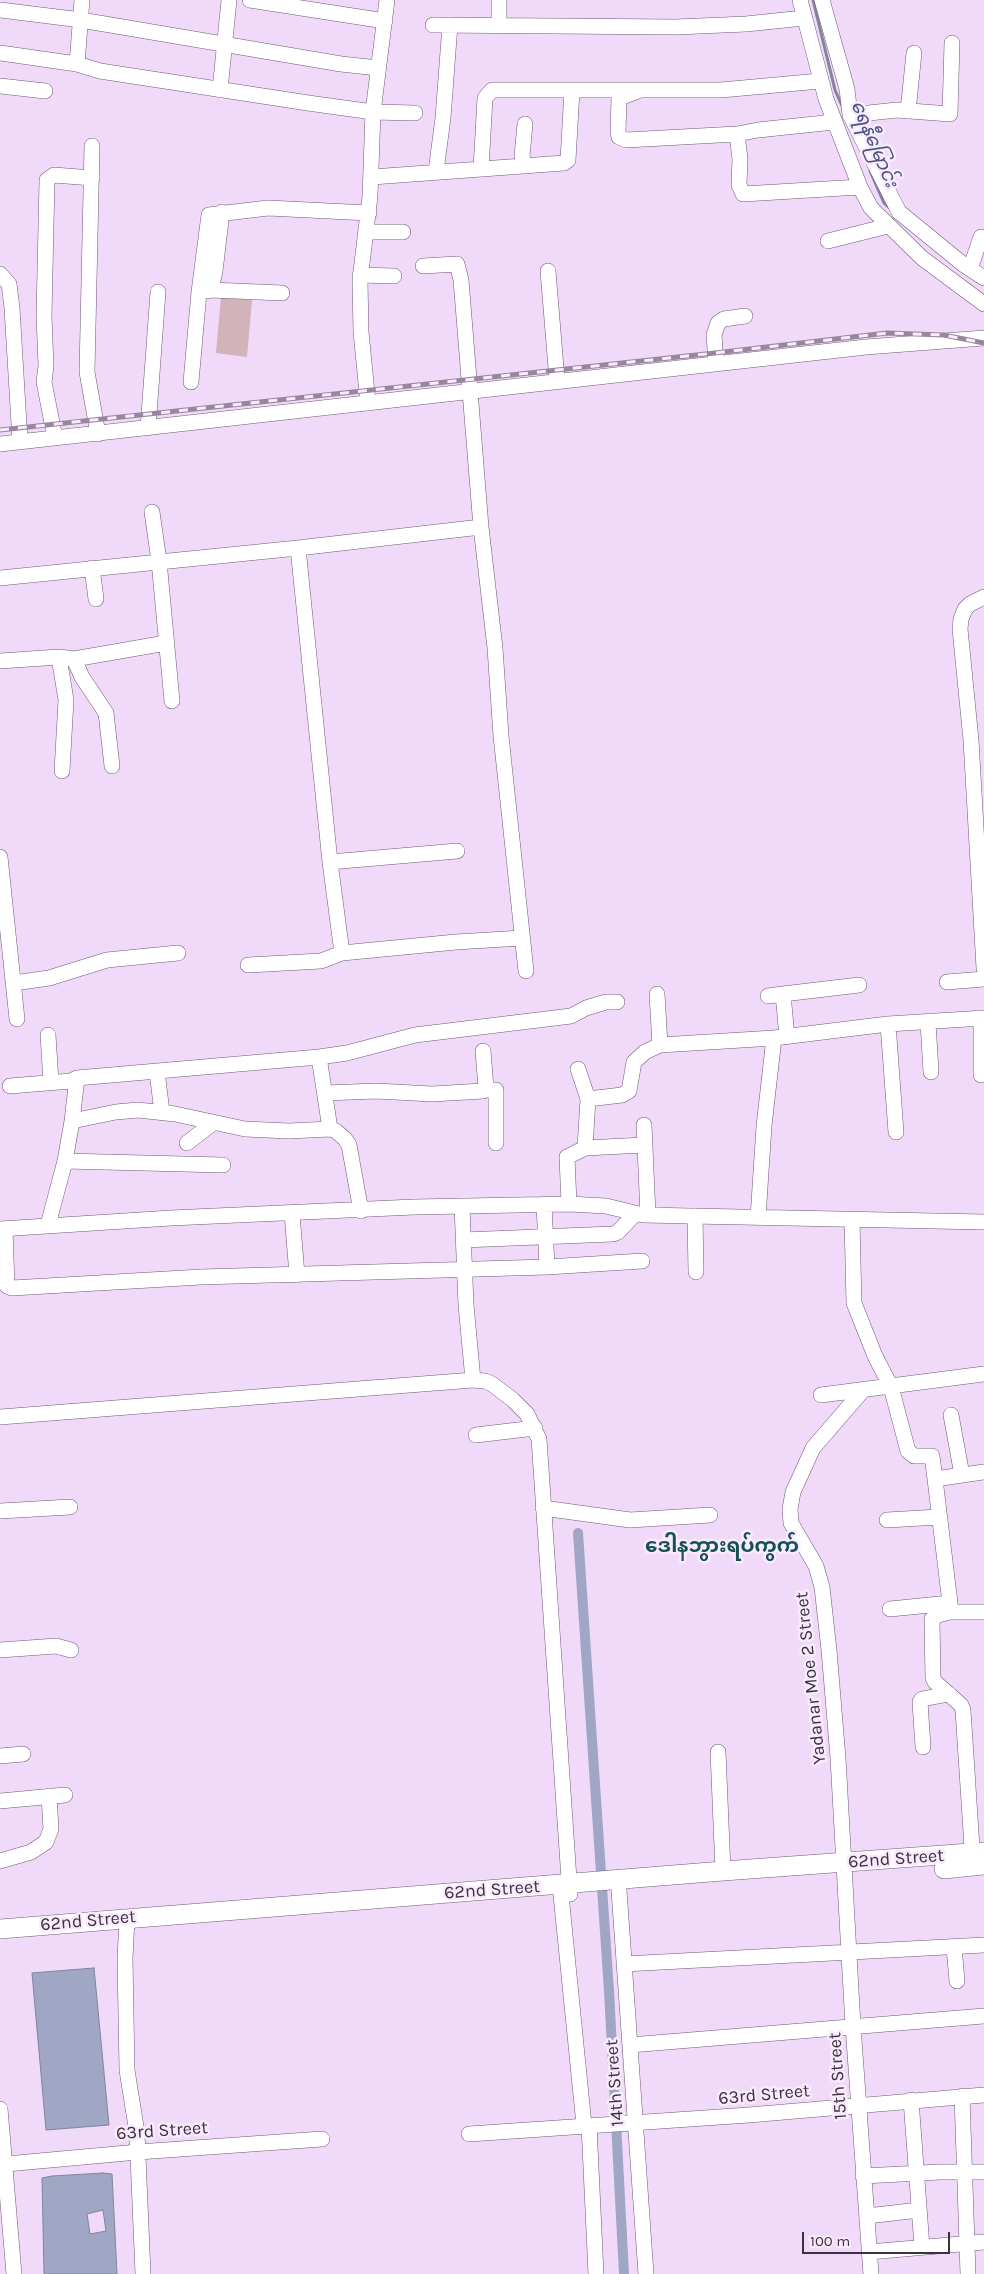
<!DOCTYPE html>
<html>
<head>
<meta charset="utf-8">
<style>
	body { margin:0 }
	#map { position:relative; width:984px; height:2274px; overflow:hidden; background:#f1d9f9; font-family:Karla,sans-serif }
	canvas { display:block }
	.scale { position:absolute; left:802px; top:2232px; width:148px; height:22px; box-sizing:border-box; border:2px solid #3b323e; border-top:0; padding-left:6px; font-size:15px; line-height:18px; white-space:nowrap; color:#3b323e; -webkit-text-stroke:4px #f9eafd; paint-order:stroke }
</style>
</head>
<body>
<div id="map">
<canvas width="984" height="2274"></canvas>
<div class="scale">100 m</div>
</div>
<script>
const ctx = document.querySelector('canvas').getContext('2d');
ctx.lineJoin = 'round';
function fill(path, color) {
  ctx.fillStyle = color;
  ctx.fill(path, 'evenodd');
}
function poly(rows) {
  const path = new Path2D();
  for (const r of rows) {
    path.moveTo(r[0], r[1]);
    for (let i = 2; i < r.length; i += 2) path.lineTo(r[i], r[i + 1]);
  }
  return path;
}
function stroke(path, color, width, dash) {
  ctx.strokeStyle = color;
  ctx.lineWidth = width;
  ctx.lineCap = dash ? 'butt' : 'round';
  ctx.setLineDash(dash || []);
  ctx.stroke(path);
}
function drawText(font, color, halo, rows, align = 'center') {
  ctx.font = font + ' Karla,"Noto Sans Myanmar",sans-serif';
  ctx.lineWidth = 5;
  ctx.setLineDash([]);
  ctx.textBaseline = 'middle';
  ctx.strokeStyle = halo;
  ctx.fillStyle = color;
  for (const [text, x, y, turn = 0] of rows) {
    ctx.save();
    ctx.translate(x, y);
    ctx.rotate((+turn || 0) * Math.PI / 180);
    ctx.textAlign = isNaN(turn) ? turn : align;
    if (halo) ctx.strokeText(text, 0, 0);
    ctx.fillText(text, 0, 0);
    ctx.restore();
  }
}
fill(poly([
	[221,297,252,300,247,357,216,353]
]), '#d2b3ba');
const water = poly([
	[94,1968,109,2125,46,2130,32,1973,94,1968],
	[103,2173,112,2174,117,2274,44,2274,42,2178,52,2176,103,2173],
	[103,2210,106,2231,90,2234,87,2214,103,2210]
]);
fill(water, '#9fa7c4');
stroke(water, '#81849c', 1);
stroke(poly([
	[813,0,835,90,843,108],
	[870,171,884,203,891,209]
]), '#81849c', 3);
stroke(poly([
	[578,1533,609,1991,624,2274]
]), '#9fa7c4', 10);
const minor = poly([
	[82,0,77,64,100,71,308,103,373,112,415,113],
	[250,0,385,21],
	[499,0,499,25],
	[800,0,826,99,860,187,871,208,922,258,984,304],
	[822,0,847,89,850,115,899,212,964,265,984,278],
	[0,10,81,20,341,64,378,68],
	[433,25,676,27,746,24,804,18],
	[0,53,77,64],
	[0,86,45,91],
	[220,90,229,0],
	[636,92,619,98,618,133,619,137,626,140,737,134,758,130,834,122],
	[908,111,914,53],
	[850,115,897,110,950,114,952,43],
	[737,134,740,159,739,185,743,194,860,187],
	[92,146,87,372,98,434],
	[524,166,522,156,525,124],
	[481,169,485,98,492,90,721,90,820,81],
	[436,171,443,118,450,25],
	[372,177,564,163,568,160,572,90],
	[367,232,403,232],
	[828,241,888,226],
	[423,266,457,264,461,280,481,527,495,648,501,736,526,971],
	[970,269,981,237],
	[548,271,557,380],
	[0,274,9,284,12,308,20,441],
	[360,275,394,276],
	[211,290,215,271,222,212],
	[199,292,209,215,268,208,369,213],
	[716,363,714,335,718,323,724,319,745,316],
	[191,382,199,292,211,290,282,293],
	[368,403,361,332,360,280,370,196,373,112,387,0],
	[148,428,158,292],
	[55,438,44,382,46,366,44,316,47,180,54,175,92,178],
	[0,444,866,347,984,338],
	[152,512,159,561,172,701],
	[298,548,481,527],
	[92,568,96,599],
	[0,578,298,548,330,862,342,953],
	[984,597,970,604,965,609,961,619,960,629,971,740,984,968],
	[59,657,66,700,62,771],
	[74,659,82,677,106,713,112,766],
	[0,661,59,657,74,659,166,643],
	[0,857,17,1019],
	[330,862,457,851],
	[248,965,321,961,342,953,456,942,522,938],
	[947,982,984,979],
	[14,983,49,978,107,960,178,953],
	[657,994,660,1045],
	[768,996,783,994],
	[928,1022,931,1072],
	[888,1024,896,1132],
	[48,1035,51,1082],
	[787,1037,783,994,859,985],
	[319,1057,330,1129],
	[578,1069,588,1099],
	[157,1072,162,1112],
	[981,1075,981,1018],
	[10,1086,71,1081,77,1078,319,1057,347,1053,415,1035,571,1016,586,1008,606,1002,617,1002],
	[485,1090,496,1090,496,1143],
	[325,1093,376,1091,432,1094,483,1091,486,1088,483,1051],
	[72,1121,77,1078],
	[644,1125,648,1215],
	[187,1143,213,1123],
	[585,1148,644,1145],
	[65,1161,223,1165],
	[544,1204,547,1267],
	[569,1204,567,1157,585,1148,588,1099,622,1095,629,1091,634,1062,645,1052,660,1045,774,1038,888,1024,984,1018],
	[462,1206,466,1305,473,1380],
	[292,1214,297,1275],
	[695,1216,696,1272],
	[758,1218,764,1126,774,1038],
	[852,1220,854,1303,875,1356,891,1387,908,1451,914,1456,932,1456,935,1479,984,1472],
	[48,1225,65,1161,72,1121,116,1112,138,1110,175,1114,245,1129,289,1131,330,1129,336,1131,345,1139,349,1145,361,1211],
	[0,1229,171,1218,414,1207,569,1204,606,1206,643,1215,984,1222],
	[5,1229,7,1286,12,1288,201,1277,547,1267,642,1261],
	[463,1240,613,1234,618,1232,635,1214],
	[864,1389,813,1448,793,1492,790,1509,791,1523,816,1566,822,1587,829,1650,838,1758,853,2026,871,2274],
	[821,1395,984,1374],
	[951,1415,962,1475],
	[0,1417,473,1380,485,1381,492,1384,513,1400,527,1414,539,1439,570,1894],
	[476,1435,535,1428],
	[935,1479,950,1603,950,1612,938,1615,932,1619,933,1678,935,1682,961,1705,963,1710,973,1863],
	[543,1508,630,1520,710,1515],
	[0,1511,70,1507],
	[887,1520,939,1517],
	[890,1609,950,1603],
	[950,1612,984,1612],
	[0,1650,56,1646,71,1650],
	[923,1747,920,1702,922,1699,949,1694],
	[718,1752,723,1871],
	[0,1756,23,1754],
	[0,1801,65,1795],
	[0,1861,31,1852,46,1842,51,1829,49,1796],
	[619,1890,646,2274],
	[561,1895,584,2125],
	[127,1918,125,1959,127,2070,137,2133,143,2274],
	[954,1947,957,1981],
	[624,1964,984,1945],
	[630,2045,984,2016],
	[962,2096,968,2274],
	[911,2100,922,2247],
	[0,2109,14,2274],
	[589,2125,596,2274],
	[469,2134,749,2115,984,2095],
	[6,2164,138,2152,322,2139],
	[863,2176,940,2172,984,2172],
	[867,2216,919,2210],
	[869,2252,984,2242]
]);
const major = poly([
	[944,1869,984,1865],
	[0,1929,723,1871,984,1852]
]);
stroke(minor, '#6e5975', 16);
stroke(major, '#6e5975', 20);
stroke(minor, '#fff', 15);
stroke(major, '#fff', 19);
const rail = poly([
	[0,430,715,353,887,333,944,335,984,343]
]);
stroke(rail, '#97869c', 5);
stroke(rail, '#f9eafd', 3, [9]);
drawText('18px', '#3b323e', '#f9eafd', [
	["Yadanar Moe 2 Street",811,1678,-96],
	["62nd Street",896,1859,-4],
	["62nd Street",492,1890,-4],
	["62nd Street",88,1921,-5],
	["15th Street",838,2076,-94],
	["14th Street",615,2083,-94],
	["63rd Street",764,2095,-5],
	["63rd Street",162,2131,-4]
]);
drawText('italic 19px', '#495580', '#f9eafd', [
	["ရေနီမြောင်း",874,144,67]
]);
drawText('bold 20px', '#145156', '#f9eafd', [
	["ဒေါနဘွားရပ်ကွက်",722,1546]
]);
</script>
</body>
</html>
